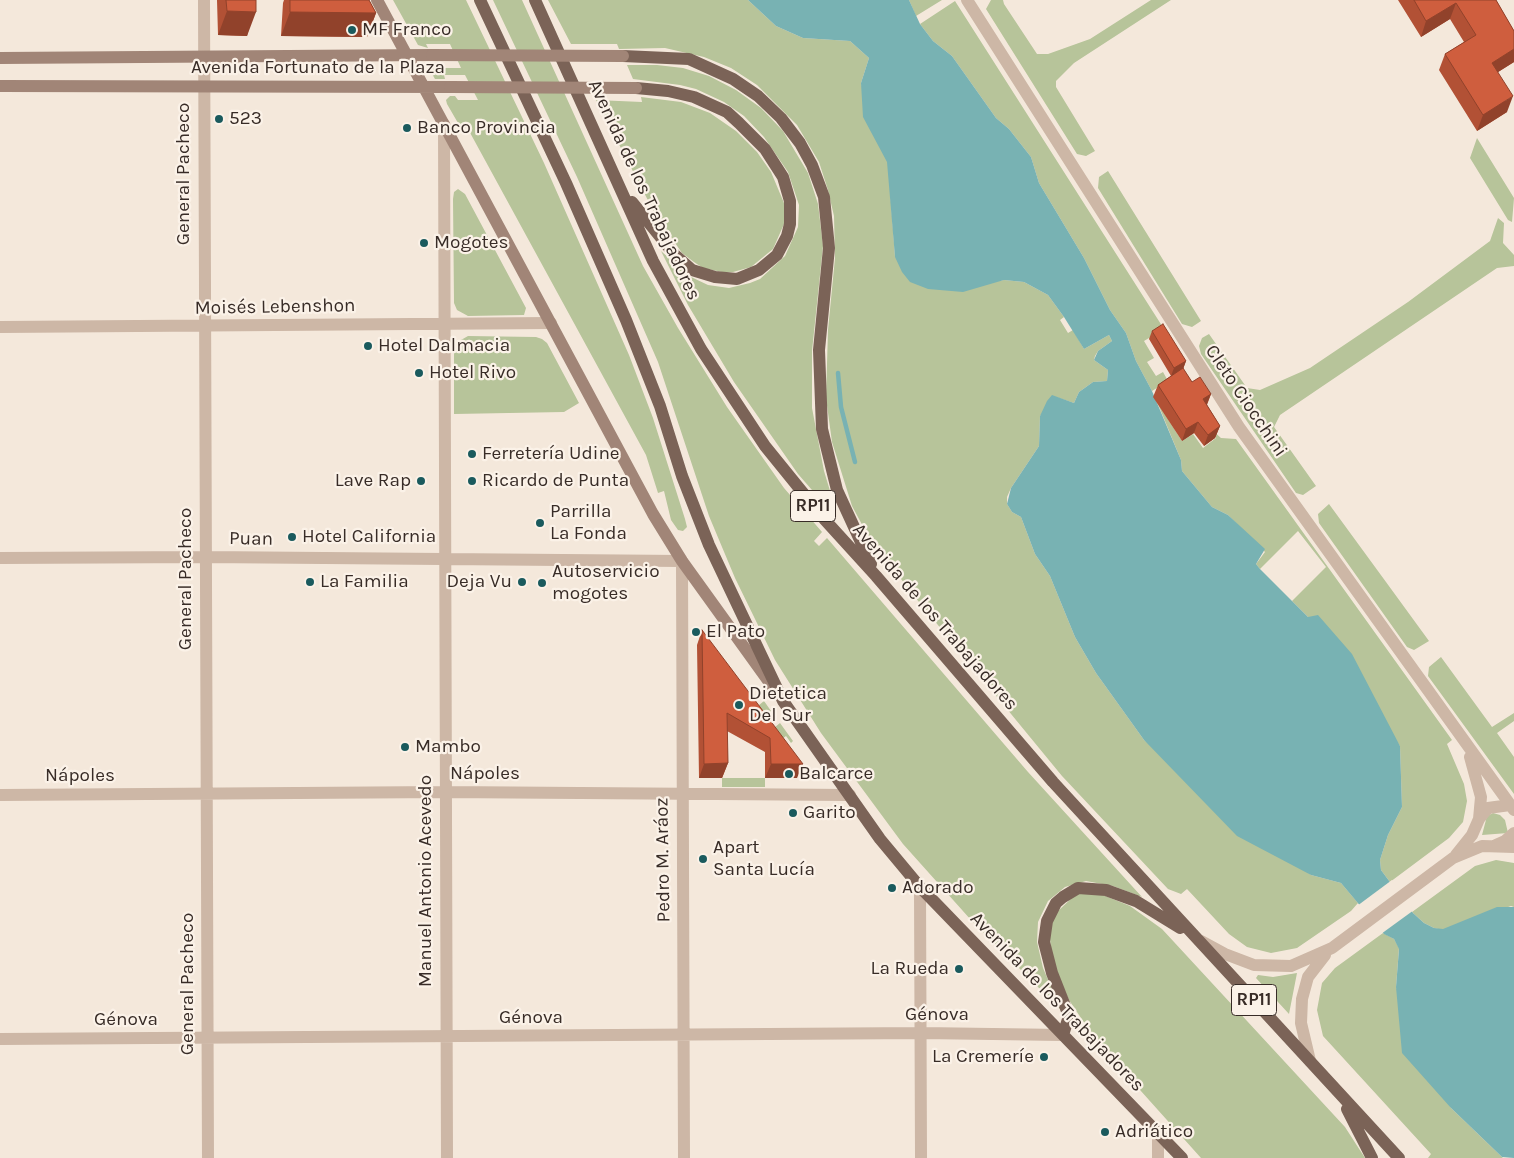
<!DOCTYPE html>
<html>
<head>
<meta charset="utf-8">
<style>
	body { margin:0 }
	canvas { display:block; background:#f4e8db }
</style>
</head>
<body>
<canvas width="1514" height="1158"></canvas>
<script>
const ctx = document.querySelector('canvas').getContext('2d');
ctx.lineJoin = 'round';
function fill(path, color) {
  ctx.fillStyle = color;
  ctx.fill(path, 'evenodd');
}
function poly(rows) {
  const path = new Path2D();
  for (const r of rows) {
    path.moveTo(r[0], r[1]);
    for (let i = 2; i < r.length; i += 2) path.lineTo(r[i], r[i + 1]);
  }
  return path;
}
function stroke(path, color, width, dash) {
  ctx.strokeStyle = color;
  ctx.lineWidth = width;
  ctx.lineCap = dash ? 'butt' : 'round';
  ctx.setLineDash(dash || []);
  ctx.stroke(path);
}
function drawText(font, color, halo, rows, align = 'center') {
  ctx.font = font + ' Karla,sans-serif';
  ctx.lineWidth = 4.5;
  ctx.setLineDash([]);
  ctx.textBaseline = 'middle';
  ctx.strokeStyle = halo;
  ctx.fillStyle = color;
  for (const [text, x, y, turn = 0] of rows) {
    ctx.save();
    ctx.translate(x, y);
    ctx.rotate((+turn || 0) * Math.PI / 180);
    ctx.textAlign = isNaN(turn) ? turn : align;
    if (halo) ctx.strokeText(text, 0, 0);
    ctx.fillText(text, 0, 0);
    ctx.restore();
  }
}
fill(poly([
	[393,0,466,0,544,163,629,355,653,418,685,519,687,527,683,531,678,530,671,520,664,491,658,493,646,455,468,129,458,123,447,104,446,100,450,96,455,96,458,100,478,100,465,75,444,75,445,79,435,79,427,65,437,64,440,68,461,68,450,44,426,44,428,48,418,45],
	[493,0,522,0,643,266,678,328,727,407,784,488,822,532,814,541,819,546,827,538,1028,772,1142,897,1113,886,1086,881,1065,887,1048,901,1038,922,1037,942,1043,968,1061,1010,971,920,903,844,821,733,775,660,735,578,709,516,658,362,577,177],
	[548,0,748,0,776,26,803,38,850,41,869,58,861,83,877,140,888,162,895,257,993,282,1004,280,1024,282,1048,295,1064,317,1060,320,1068,333,1073,330,1084,349,1109,335,1112,341,1098,351,1095,356,1094,360,1108,370,1107,381,1093,382,1079,392,1074,403,1056,397,1040,416,1039,446,1011,488,1007,497,1007,504,1012,512,1021,517,1035,554,1050,576,1075,637,1096,673,1144,740,1311,875,1341,883,1358,903,1351,911,1297,948,1271,953,1247,947,1229,934,1187,889,1181,894,1168,889,1062,776,910,591,866,532,852,506,832,442,826,398,828,330,835,258,834,216,828,190,819,162,797,125,757,85,731,68,704,57,665,48,619,49,617,44,571,44],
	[909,0,942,0,916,16],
	[991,0,1003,0,1004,4,1037,54,1048,54,1090,39,1151,0,1171,0,1074,63,1056,81,1056,87,1095,151,1086,156,1077,154,986,9],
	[955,1,1164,329,1144,341,1154,358,1147,362,1156,376,1163,372,1168,381,1152,391,1136,361,1126,333,1110,310,1084,258,1039,183,1031,157,1009,129,996,118,952,56,933,41,920,24],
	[627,65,657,65,683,68,709,76,736,90,761,108,783,131,808,173,818,204,823,246,812,351,812,408,824,471,834,504,831,508,826,506,798,474,734,382,688,305,661,251,689,276,708,285,729,288,750,283,760,279,785,256,798,227,799,205,788,172,764,137,744,116,724,102,696,89,680,85,633,79],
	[641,97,681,102,710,113,736,131,757,152,771,172,784,203,784,224,773,249,751,267,733,272,722,272,703,268,694,262,682,253,654,212,596,100,642,102],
	[1477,138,1514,198,1512,222,1508,220,1470,158],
	[1108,171,1201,321,1192,327,1182,324,1098,188,1099,177],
	[458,189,465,194,526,308,524,315,468,316,457,310,454,303,453,199,454,192],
	[1498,218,1504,223,1503,243,1514,255,1514,266,1497,268,1280,415,1274,427,1316,486,1303,495,1296,493,1201,354,1199,346,1202,338,1209,334,1247,388,1260,390,1310,368,1408,302,1490,241],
	[468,336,536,337,542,339,547,343,579,403,564,412,454,414,454,352,461,340],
	[1158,404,1182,441,1193,434,1203,448,1216,438,1211,429,1221,438,1236,439,1452,740,1447,744,1464,784,1467,801,1463,822,1449,838,1390,882,1381,870,1380,860,1388,835,1402,807,1400,746,1308,617,1292,601,1326,567,1298,531,1260,569,1256,564,1265,552,1228,515,1212,507,1182,471,1181,460],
	[1329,504,1386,582,1429,641,1414,650,1407,647,1319,523,1318,514],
	[1441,657,1492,727,1514,713,1514,721,1497,733,1514,757,1514,794,1428,676,1429,667],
	[764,701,776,718,765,726,753,710],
	[780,723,793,741,791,743,786,736,777,743,769,732],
	[722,778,765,778,765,787,722,787],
	[1493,813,1500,815,1505,820,1508,833,1482,835,1487,816],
	[1496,860,1514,863,1514,907,1511,906,1443,930,1434,928,1424,923,1412,912,1475,866],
	[1098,893,1130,906,1162,929,1345,1127,1365,1158,1201,1158,1097,1042,1069,1000,1053,964,1049,931,1056,913,1076,894],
	[1383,933,1394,939,1399,948,1396,987,1451,1108,1503,1158,1428,1158,1431,1154,1323,1036,1317,1010,1322,983,1335,968],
	[1297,973,1289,1014,1256,978,1258,975,1273,977]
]), '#b7c49a');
fill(poly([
	[748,0,909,0,920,24,933,41,952,56,996,118,1009,129,1031,157,1039,183,1084,258,1110,310,1126,333,1136,361,1152,391,1181,460,1182,471,1212,507,1228,515,1265,549,1256,564,1260,569,1308,617,1318,615,1352,654,1400,746,1402,807,1388,835,1380,860,1381,870,1413,913,1424,923,1434,928,1443,929,1497,907,1514,907,1514,1158,1502,1157,1451,1108,1402,1053,1396,987,1399,949,1394,939,1384,934,1341,883,1311,875,1237,836,1144,740,1096,673,1075,637,1050,576,1035,554,1021,517,1012,512,1007,504,1011,488,1039,446,1040,416,1047,401,1052,395,1074,403,1079,392,1093,382,1107,381,1108,370,1094,360,1098,351,1112,341,1109,335,1084,349,1064,317,1048,295,1024,282,1004,280,963,292,928,289,910,282,902,272,895,257,887,162,863,117,861,83,869,58,850,41,803,38,776,26]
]), '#78b2b3');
fill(poly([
	[1392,880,1414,910,1381,934,1357,906]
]), '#f4e8db');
stroke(poly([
	[838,373,841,407,855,462]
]), '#78b2b3', 4.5);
stroke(poly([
	[204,0,208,1158],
	[967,0,1239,427,1514,810],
	[444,124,447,1158],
	[0,327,551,323],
	[0,558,205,557,682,561,684,1158],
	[0,795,445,792,850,795],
	[1479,819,1488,808,1510,805],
	[1496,845,1505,841,1514,833],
	[1456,855,1472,835,1479,819,1481,797,1470,757],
	[920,887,921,1158],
	[1201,941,1225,954,1254,965,1291,966,1332,948,1453,858,1482,846,1514,847],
	[0,1039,922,1033,1063,1035],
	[1310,1061,1301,1023,1302,999,1308,977,1325,955],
	[1158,1134,1158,1158]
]), '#cdb7a6', 12);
stroke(poly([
	[377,0,653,514,682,561,772,686],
	[0,58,432,55],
	[0,86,450,87]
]), '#a18577', 12);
stroke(poly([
	[480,0,566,183,626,320,660,406,682,476,709,545,783,701,880,839,920,887,1182,1158],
	[535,0,653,261,701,349,765,446,825,520,876,576,1053,782,1399,1158],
	[623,56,689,59,733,79,758,96,781,118,800,143,812,165,824,197,829,248,819,350,822,429,837,490,871,564],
	[632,202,675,255,692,270,715,277,737,279,759,270,777,255,787,236,790,224,790,201,783,177,765,149,739,123,727,112,694,97,668,91,636,88],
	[1063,1035,1069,1016,1052,973,1044,942,1047,921,1056,903,1063,897,1078,888,1106,890,1136,901,1180,928],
	[1347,1109,1372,1158]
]), '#7b6357', 12);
stroke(poly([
	[432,55,623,56],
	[450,87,636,88]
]), '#a18577', 12);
fill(poly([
	[217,0,256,0,247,36,218,35],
	[284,0,369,0,376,13,367,37,281,36,283,3],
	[1398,0,1496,0,1514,31,1514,62,1498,72,1507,112,1477,131,1439,70,1445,54,1464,42,1450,19,1421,37],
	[1152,331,1186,361,1183,369,1192,382,1211,394,1207,405,1220,426,1215,438,1204,446,1194,433,1182,441,1153,397,1158,385,1171,376,1149,339],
	[702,630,797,778,765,778,765,752,727,731,728,763,722,778,699,778,697,645]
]), '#b25135');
fill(poly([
	[1456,3,1450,19,1421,37,1426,21],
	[227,11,256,12,247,36,218,35],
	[290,12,376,13,367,37,281,36],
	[1514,49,1514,62,1487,79,1492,63],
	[1513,96,1507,112,1477,131,1483,115],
	[1186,361,1183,369,1171,376,1174,368],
	[1211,394,1206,406,1203,399],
	[1198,422,1194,433,1182,441,1186,429],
	[1220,426,1215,438,1204,446,1208,435],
	[728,763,722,778,699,778,704,764],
	[771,764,803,764,797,778,765,778]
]), '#91422b');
const building = poly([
	[226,0,256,0,256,12,227,11,226,0],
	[290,0,369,0,376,13,290,12,290,0],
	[1414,0,1496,0,1514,31,1514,49,1492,63,1513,96,1483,115,1445,54,1476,35,1456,3,1426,21,1414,0],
	[1163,324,1186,361,1174,368,1152,331,1163,324],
	[1183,368,1192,382,1200,377,1211,394,1203,399,1220,426,1208,435,1198,422,1186,429,1158,385,1183,368],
	[702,630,803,764,771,764,770,738,727,713,728,763,704,764,702,630]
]);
fill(building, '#cf5e3e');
stroke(building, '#91422b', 1);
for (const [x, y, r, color] of [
	[352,30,5,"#1a5a5d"],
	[219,119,5,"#1a5a5d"],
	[407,128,5,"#1a5a5d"],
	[424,243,5,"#1a5a5d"],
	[368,346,5,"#1a5a5d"],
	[419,373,5,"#1a5a5d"],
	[472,454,5,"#1a5a5d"],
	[421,481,5,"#1a5a5d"],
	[472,481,5,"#1a5a5d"],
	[540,523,5,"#1a5a5d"],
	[292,537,5,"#1a5a5d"],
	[310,582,5,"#1a5a5d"],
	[522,582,5,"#1a5a5d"],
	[542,583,5,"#1a5a5d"],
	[696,632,5,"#1a5a5d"],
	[739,705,5,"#1a5a5d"],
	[405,747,5,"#1a5a5d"],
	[789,774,5,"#1a5a5d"],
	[793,813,5,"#1a5a5d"],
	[703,859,5,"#1a5a5d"],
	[892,888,5,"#1a5a5d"],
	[959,969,5,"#1a5a5d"],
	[1044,1057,5,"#1a5a5d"],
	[1105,1132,5,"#1a5a5d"]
]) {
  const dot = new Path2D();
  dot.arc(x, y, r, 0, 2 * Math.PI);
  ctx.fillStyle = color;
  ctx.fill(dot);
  stroke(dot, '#fbf2e8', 2);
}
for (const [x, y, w] of [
	[813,506,45],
	[1254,1000,45]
]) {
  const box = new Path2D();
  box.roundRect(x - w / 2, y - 15.5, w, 31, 4);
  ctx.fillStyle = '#fbf2e8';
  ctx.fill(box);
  stroke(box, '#382c27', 1);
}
drawText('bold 18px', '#382c27', null, [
	["RP11",813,506],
	["RP11",1254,1000]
]);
drawText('19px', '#382c27', '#fbf2e8', [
	["MF Franco",362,30],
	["523",229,119],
	["Banco Provincia",417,128],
	["Mogotes",434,243],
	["Hotel Dalmacia",378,346],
	["Hotel Rivo",429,373],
	["Ferretería Udine",482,454],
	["Lave Rap",411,481,"right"],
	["Ricardo de Punta",482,481],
	["Parrilla",550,512],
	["La Fonda",550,534],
	["Hotel California",302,537],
	["Autoservicio",552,572],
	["mogotes",552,594],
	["La Familia",320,582],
	["Deja Vu",512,582,"right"],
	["El Pato",706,632],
	["Dietetica",749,694],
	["Del Sur",749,716],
	["Mambo",415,747],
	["Balcarce",799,774],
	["Garito",803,813],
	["Apart",713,848],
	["Santa Lucía",713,870],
	["Adorado",902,888],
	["La Rueda",949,969,"right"],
	["La Cremeríe",1034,1057,"right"],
	["Adriático",1115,1132]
], 'left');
drawText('19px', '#382c27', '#fbf2e8', [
	["Avenida Fortunato de la Plaza",318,68],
	["General Pacheco",184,174,-90],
	["Avenida de los Trabajadores",644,190,65],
	["Moisés Lebenshon",275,307,-1],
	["Cleto Ciocchini",1246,401,56],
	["Puan",251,539,1],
	["General Pacheco",186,579,-90],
	["Avenida de los Trabajadores",935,617,49],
	["Nápoles",485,774],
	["Nápoles",80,776],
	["Pedro M. Aráoz",663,860,-91],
	["Manuel Antonio Acevedo",426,881,-90],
	["General Pacheco",188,984,-90],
	["Avenida de los Trabajadores",1057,1002,46],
	["Génova",937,1015],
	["Génova",531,1018],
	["Génova",126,1020]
]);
</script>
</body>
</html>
